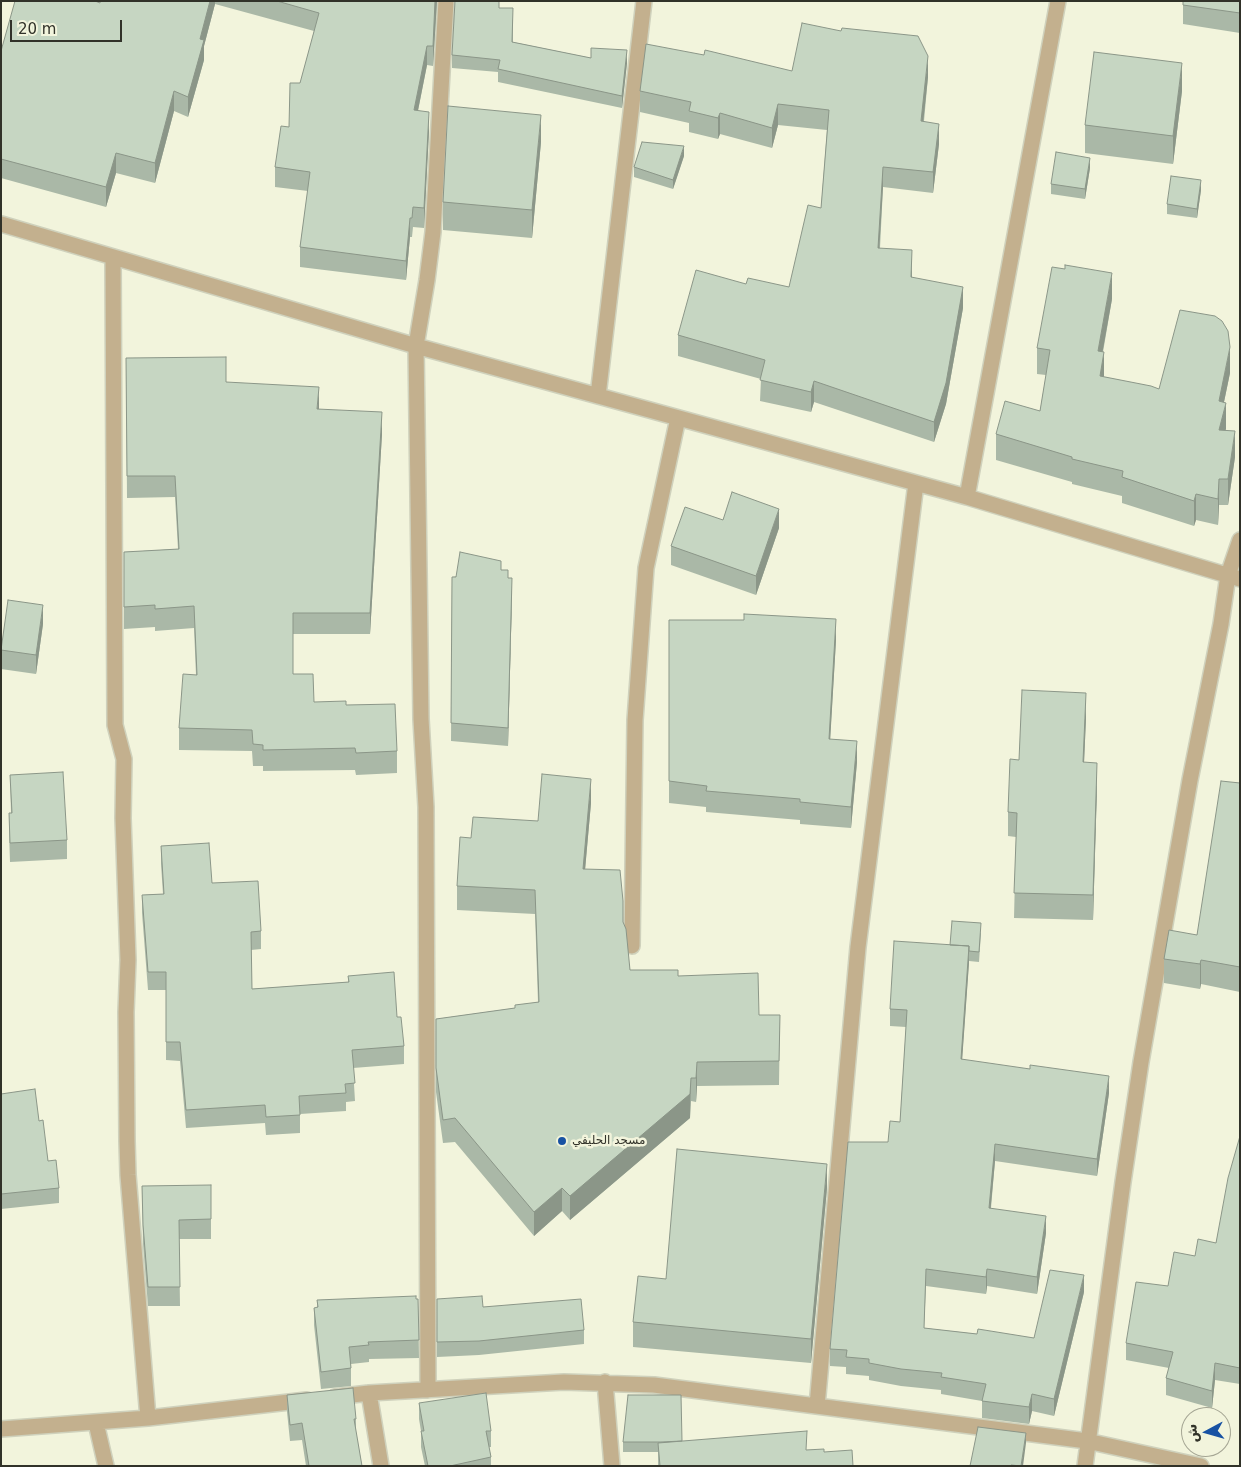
<!DOCTYPE html>
<html>
<head>
<meta charset="utf-8">
<style>
	body { margin:0 }
	#map { position:relative; width:1241px; height:1467px; overflow:hidden; background:#f2f4dc; font-family:"DejaVu Sans","Noto Sans Arabic",sans-serif }
	canvas { display:block }
	.frame { position:absolute; inset:0; border:2px solid #313229; pointer-events:none }
	.north { position:absolute; left:1181px; top:1407px; width:50px; height:50px; box-sizing:border-box; background:#f2f4dc; border:1px solid #a5a694; border-radius:50%; rotate:264deg; font-size:14px; font-weight:700; line-height:20px; text-align:center; color:#313229 }
	.north::after { content:''; display:block; margin:auto; width:18px; height:22px; background:#1852a3; clip-path:polygon(50% 0,100% 100%,50% 72%,0 100%) }
	.scale { position:absolute; left:10px; top:20px; width:112px; height:22px; box-sizing:border-box; border:2px solid #313229; border-top:0; padding-left:6px; font-size:15px; line-height:18px; white-space:nowrap; color:#313229; -webkit-text-stroke:4px #f2f4dc; paint-order:stroke }
</style>
</head>
<body>
<div id="map">
<canvas width="1241" height="1467"></canvas>
<div class="frame"></div>
<div class="north">ش</div>
<div class="scale">20 m</div>
</div>
<script>
const ctx = document.querySelector('canvas').getContext('2d');
ctx.lineJoin = 'round';
function poly(rows) {
  const path = new Path2D();
  for (const r of rows) {
    path.moveTo(r[0], r[1]);
    for (let i = 2; i < r.length; i += 2) path.lineTo(r[i], r[i + 1]);
  }
  return path;
}
function stroke(path, color, width, dash) {
  ctx.strokeStyle = color;
  ctx.lineWidth = width;
  ctx.lineCap = dash ? 'butt' : 'round';
  ctx.setLineDash(dash || []);
  ctx.stroke(path);
}
function fill(path, color) {
  ctx.fillStyle = color;
  ctx.fill(path, 'evenodd');
}
function drawText(font, color, halo, rows, align = 'center') {
  ctx.font = font + ' "DejaVu Sans","Noto Sans Arabic",sans-serif';
  ctx.lineWidth = 5;
  ctx.setLineDash([]);
  ctx.textBaseline = 'middle';
  ctx.strokeStyle = halo;
  ctx.fillStyle = color;
  for (const [text, x, y, turn = 0] of rows) {
    ctx.save();
    ctx.translate(x, y);
    ctx.rotate((+turn || 0) * Math.PI / 180);
    ctx.textAlign = isNaN(turn) ? turn : align;
    if (halo) ctx.strokeText(text, 0, 0);
    ctx.fillText(text, 0, 0);
    ctx.restore();
  }
}
const minor = poly([
	[1,224,416,346,967,497,1240,579],
	[113,257,115,725,124,759,123,818,128,960,126,1012,127,1141,128,1175,148,1418],
	[598,396,644,1],
	[967,497,1058,1],
	[632,946,635,720,646,568,678,418],
	[605,1382,612,1466],
	[428,1390,426,807,421,719,416,346,427,280,433,232,446,1],
	[369,1393,381,1466],
	[335,1397,369,1393,564,1382,654,1385,1087,1441,1201,1466],
	[817,1406,858,947,916,483],
	[96,1423,106,1466],
	[1,1429,148,1418,307,1400],
	[1085,1466,1123,1182,1141,1062,1190,780,1221,624,1228,575,1240,540]
]);
stroke(minor, '#cfd1bc', 18);
stroke(minor, '#c3b08e', 15);
fill(poly([
	[100,1,437,1,433,66,427,65,418,111,429,131,424,228,413,227,412,237,410,237,406,280,300,267,300,247,308,191,275,187,275,167,289,127,314,31,215,4,204,46,204,60,188,117,174,111,155,183,116,173,106,207,1,178,1,51,100,3],
	[1240,1,1240,33,1183,24,1183,5],
	[499,8,513,20,513,42,591,58,627,63,622,108,498,82,498,72,452,68,452,55],
	[792,71,928,77,924,121,939,144,933,193,883,187,880,248,912,271,912,277,963,308,946,404,934,442,814,402,811,412,760,401,761,379,678,356,678,335,746,284,789,287,821,208,827,130,778,125,772,148,720,134,718,139,689,132,689,123,640,112,640,91],
	[1182,91,1173,164,1085,153,1085,125],
	[541,142,532,238,443,230,443,202],
	[684,156,673,189,634,177,634,167],
	[1090,168,1085,199,1051,194,1051,184],
	[1201,190,1197,218,1167,214,1167,204],
	[1112,299,1103,352,1104,377,1159,389,1230,373,1224,402,1225,430,1235,457,1228,505,1219,505,1218,525,1196,520,1194,526,1122,503,1122,496,1072,484,1072,482,996,460,996,434,1040,411,1046,375,1037,374,1037,348],
	[126,358,226,382,319,409,382,434,370,634,293,634,293,674,314,702,346,705,397,751,397,773,356,775,355,770,263,771,263,766,253,766,252,751,179,750,179,728,196,675,194,628,155,631,155,627,124,629,124,552,178,549,175,497,127,498],
	[723,520,779,528,756,595,671,565,671,546],
	[501,570,508,578,512,596,508,746,451,741,452,577],
	[669,620,836,640,830,739,857,762,851,828,800,824,800,820,706,812,706,807,669,803],
	[43,624,36,674,1,669,1,648],
	[1086,718,1084,762,1097,787,1093,920,1014,918,1016,837,1008,836,1008,812,1019,760],
	[10,775,67,840,67,859,10,862,9,832,9,813,11,813],
	[1240,783,1240,992,1201,984,1200,989,1164,983,1164,959,1197,935],
	[591,803,585,869,623,923,630,970,678,976,759,1015,780,1015,779,1085,697,1086,696,1102,691,1101,690,1118,570,1220,562,1211,534,1236,455,1142,443,1143,436,1092,436,1019,515,1008,538,1002,535,914,457,910,457,886,471,838,538,821],
	[161,846,212,883,261,931,261,949,251,950,252,989,348,982,348,976,397,1017,404,1046,404,1064,353,1068,355,1101,346,1102,346,1111,300,1114,300,1133,266,1135,265,1123,186,1128,180,1061,166,1060,166,990,148,990,142,913,142,895,163,894,161,864],
	[981,933,979,962,969,961,962,1059,1109,1093,1097,1176,995,1161,991,1208,1046,1233,1037,1294,987,1286,986,1294,926,1286,924,1328,977,1334,1034,1338,1084,1292,1054,1416,1032,1411,1029,1424,982,1418,982,1401,941,1394,941,1390,901,1386,869,1380,869,1376,846,1374,846,1367,830,1366,830,1349,888,1142,900,1122,906,1027,890,1026,890,1009,950,945],
	[1,1094,39,1121,48,1161,59,1188,59,1203,1,1209],
	[1240,1136,1240,1384,1215,1380,1212,1408,1166,1395,1166,1378,1169,1368,1126,1360,1126,1343,1168,1286,1195,1256,1216,1243],
	[142,1186,211,1219,211,1239,179,1239,180,1306,148,1306,143,1244],
	[827,1188,811,1363,633,1347,633,1322,666,1279],
	[418,1299,419,1358,369,1359,369,1362,351,1364,351,1386,321,1389,314,1325,314,1308,317,1308,317,1300],
	[437,1299,483,1307,584,1330,584,1344,479,1355,437,1357],
	[287,1395,356,1419,356,1433,362,1466,306,1466,302,1440,290,1441,287,1412],
	[419,1403,491,1431,491,1447,489,1447,491,1457,491,1466,425,1466,421,1447,421,1431,419,1419],
	[682,1441,824,1452,853,1466,658,1466,658,1452,623,1452,623,1442]
]), '#aab8a7');
fill(poly([
	[210,1,215,1,215,4,204,46,204,60,188,117,188,97,200,39],
	[435,1,437,1,433,66,433,46],
	[427,46,427,65,414,130,414,110],
	[627,50,627,63,622,108,622,96],
	[928,56,928,77,921,142,921,121],
	[1182,63,1182,91,1173,164,1173,136],
	[174,91,174,111,155,183,155,163],
	[778,104,778,125,772,148,772,128],
	[429,112,429,131,424,228,424,208],
	[720,113,720,134,718,139,718,118],
	[541,115,541,142,532,238,532,210],
	[939,124,939,144,933,193,933,172],
	[684,146,684,156,673,189,673,180],
	[116,153,116,173,106,207,106,187],
	[1090,158,1090,168,1085,199,1085,189],
	[883,167,883,187,878,268,878,248],
	[1201,180,1201,190,1197,218,1197,209],
	[410,218,410,237,406,280,406,261],
	[912,250,912,271,911,298,911,277],
	[1112,273,1112,299,1098,377,1098,351],
	[963,287,963,308,946,404,934,442,934,422],
	[1230,347,1230,373,1219,426,1219,401],
	[1104,352,1104,378,1100,376],
	[814,381,814,402,811,412,811,392],
	[319,387,319,409,317,409],
	[1226,403,1226,429,1219,456,1219,430],
	[382,412,382,434,370,634,370,613],
	[1235,431,1235,457,1228,505,1228,479],
	[1219,479,1219,505,1218,525,1218,499],
	[1196,494,1196,520,1194,526,1194,501],
	[779,509,779,528,756,595,756,576],
	[512,578,512,596,508,746,508,728],
	[43,605,43,624,36,674,36,655],
	[836,619,836,640,829,760,829,739],
	[1086,693,1086,718,1083,786,1083,762],
	[857,741,857,762,851,828,851,807],
	[1097,763,1097,787,1093,920,1093,895],
	[591,779,591,803,583,893,583,869],
	[969,946,969,963,961,1076,961,1059],
	[1201,960,1201,984,1200,989,1200,964],
	[697,1062,697,1086,696,1102,696,1078],
	[1109,1076,1109,1093,1097,1176,1097,1159],
	[691,1078,690,1118,570,1220,570,1196],
	[995,1144,995,1161,989,1225,989,1208],
	[827,1164,827,1188,811,1363,811,1339],
	[562,1188,562,1211,534,1236,534,1212],
	[1046,1216,1046,1233,1037,1294,1037,1277],
	[987,1269,987,1286,986,1294,986,1277],
	[1084,1275,1084,1292,1054,1416,1054,1399],
	[1215,1363,1215,1380,1212,1408,1212,1391],
	[1032,1394,1032,1411,1029,1424,1029,1407],
	[1026,1433,1026,1443,1023,1466,1021,1466]
]), '#8b9688');
const building = poly([
	[15,1,95,1,100,3,100,1,210,1,200,39,204,40,188,97,174,91,155,163,116,153,106,187,1,159,1,51,15,1],
	[277,1,435,1,433,46,427,46,414,110,429,112,424,208,413,207,412,218,410,218,406,261,300,247,310,172,275,167,281,126,289,127,290,83,300,83,319,13,277,1],
	[455,1,499,1,499,8,513,8,512,42,591,58,591,48,627,50,622,96,498,69,500,60,452,55,455,1],
	[1183,1,1240,1,1240,13,1183,5,1183,1],
	[802,23,841,31,842,28,918,36,928,56,921,121,939,124,933,172,883,167,878,248,912,250,911,277,963,287,946,383,934,422,814,381,811,392,760,380,765,360,678,335,696,270,746,284,748,278,789,287,808,205,821,208,829,110,778,104,772,128,720,113,718,118,689,111,691,102,640,91,646,44,704,55,705,50,792,71,802,23],
	[1094,52,1182,63,1173,136,1085,125,1094,52],
	[448,106,541,115,532,210,443,202,448,106],
	[642,142,684,146,673,180,634,167,642,142],
	[1056,152,1090,158,1085,189,1051,184,1056,152],
	[1171,176,1201,180,1197,209,1167,204,1171,176],
	[1065,265,1112,273,1098,351,1104,352,1100,376,1151,386,1159,389,1180,310,1215,316,1222,321,1228,331,1230,347,1219,401,1226,403,1219,430,1235,431,1228,479,1219,479,1218,499,1196,494,1194,501,1122,477,1123,471,1072,459,1072,457,996,434,1005,401,1040,411,1050,350,1037,348,1052,267,1065,269,1065,265],
	[226,357,226,382,319,387,317,409,382,412,370,613,293,613,293,674,313,674,314,702,346,701,346,705,395,704,397,751,356,753,355,748,263,750,263,745,253,744,252,730,179,728,183,674,197,675,194,606,155,609,155,605,124,607,124,552,179,549,175,476,127,476,126,358,226,357],
	[732,492,779,509,756,576,671,546,685,507,723,520,732,492],
	[460,552,501,561,501,570,508,570,508,578,512,578,508,728,451,723,452,577,456,577,460,552],
	[8,600,43,605,36,655,1,650,8,600],
	[744,614,836,619,829,739,857,741,851,807,800,802,800,799,706,791,707,786,669,781,669,620,744,620,744,614],
	[1022,690,1086,693,1083,762,1097,763,1093,895,1014,893,1017,813,1008,812,1010,759,1019,760,1022,690],
	[63,772,67,840,10,843,9,813,12,813,10,775,63,772],
	[542,774,591,779,583,869,620,870,623,901,623,922,626,929,630,970,678,970,678,976,758,973,759,1015,780,1015,779,1061,697,1062,696,1078,691,1078,690,1094,570,1196,562,1188,534,1212,455,1118,443,1120,436,1068,436,1019,515,1008,515,1005,539,1002,535,890,457,886,460,837,471,838,473,817,538,821,542,774],
	[1221,781,1240,783,1240,967,1201,960,1200,964,1164,959,1169,930,1197,935,1221,781],
	[209,843,212,883,258,881,261,931,251,932,252,989,349,982,348,976,394,972,397,1017,401,1017,404,1046,352,1050,355,1083,345,1084,346,1093,299,1096,300,1115,266,1117,265,1105,186,1110,180,1042,166,1042,166,972,148,972,142,895,164,894,161,846,209,843],
	[952,921,981,923,979,952,969,951,969,946,950,945,952,921],
	[894,941,969,946,961,1059,1030,1069,1030,1065,1109,1076,1097,1159,995,1144,989,1208,1046,1216,1037,1277,987,1269,986,1277,926,1269,924,1328,977,1334,978,1329,1034,1338,1050,1270,1084,1275,1054,1399,1032,1394,1029,1407,982,1401,986,1384,941,1377,942,1373,901,1369,869,1363,869,1359,846,1357,847,1350,830,1349,848,1142,888,1142,890,1121,900,1122,907,1010,890,1009,894,941],
	[35,1089,39,1121,43,1120,48,1161,56,1160,59,1188,1,1194,1,1094,35,1089],
	[1240,1136,1240,1368,1215,1363,1212,1391,1166,1378,1173,1352,1126,1343,1136,1282,1168,1286,1174,1252,1195,1256,1198,1239,1216,1243,1228,1178,1240,1136],
	[677,1149,827,1164,811,1339,633,1322,638,1276,666,1279,677,1149],
	[211,1185,211,1219,179,1220,180,1287,148,1287,143,1225,142,1186,211,1185],
	[416,1296,416,1299,418,1299,419,1340,368,1342,369,1345,349,1347,351,1368,321,1372,314,1308,318,1307,317,1300,416,1296],
	[482,1296,483,1307,581,1299,584,1330,479,1341,437,1342,437,1299,482,1296],
	[353,1388,356,1419,354,1419,362,1466,309,1466,302,1423,290,1425,287,1395,353,1388],
	[486,1393,491,1431,486,1431,491,1457,450,1466,428,1466,421,1431,424,1431,419,1403,486,1393],
	[628,1395,681,1395,682,1441,661,1442,623,1442,628,1395],
	[978,1427,1026,1433,1021,1466,1011,1465,1011,1466,970,1466,978,1427],
	[807,1431,806,1450,824,1449,824,1452,852,1450,853,1466,660,1466,658,1443,807,1431]
]);
fill(building, '#c6d6c2');
stroke(building, '#8b9688', 1);
for (const [x, y, r, color] of [
	[562,1141,5,"#1852a3"]
]) {
  const dot = new Path2D();
  dot.arc(x, y, r, 0, 2 * Math.PI);
  ctx.fillStyle = color;
  ctx.fill(dot);
  stroke(dot, '#f2f4dc', 2);
}
drawText('12px', '#313229', '#f2f4dc', [
	["مسجد الحليفي",572,1141]
], 'left');
</script>
</body>
</html>
